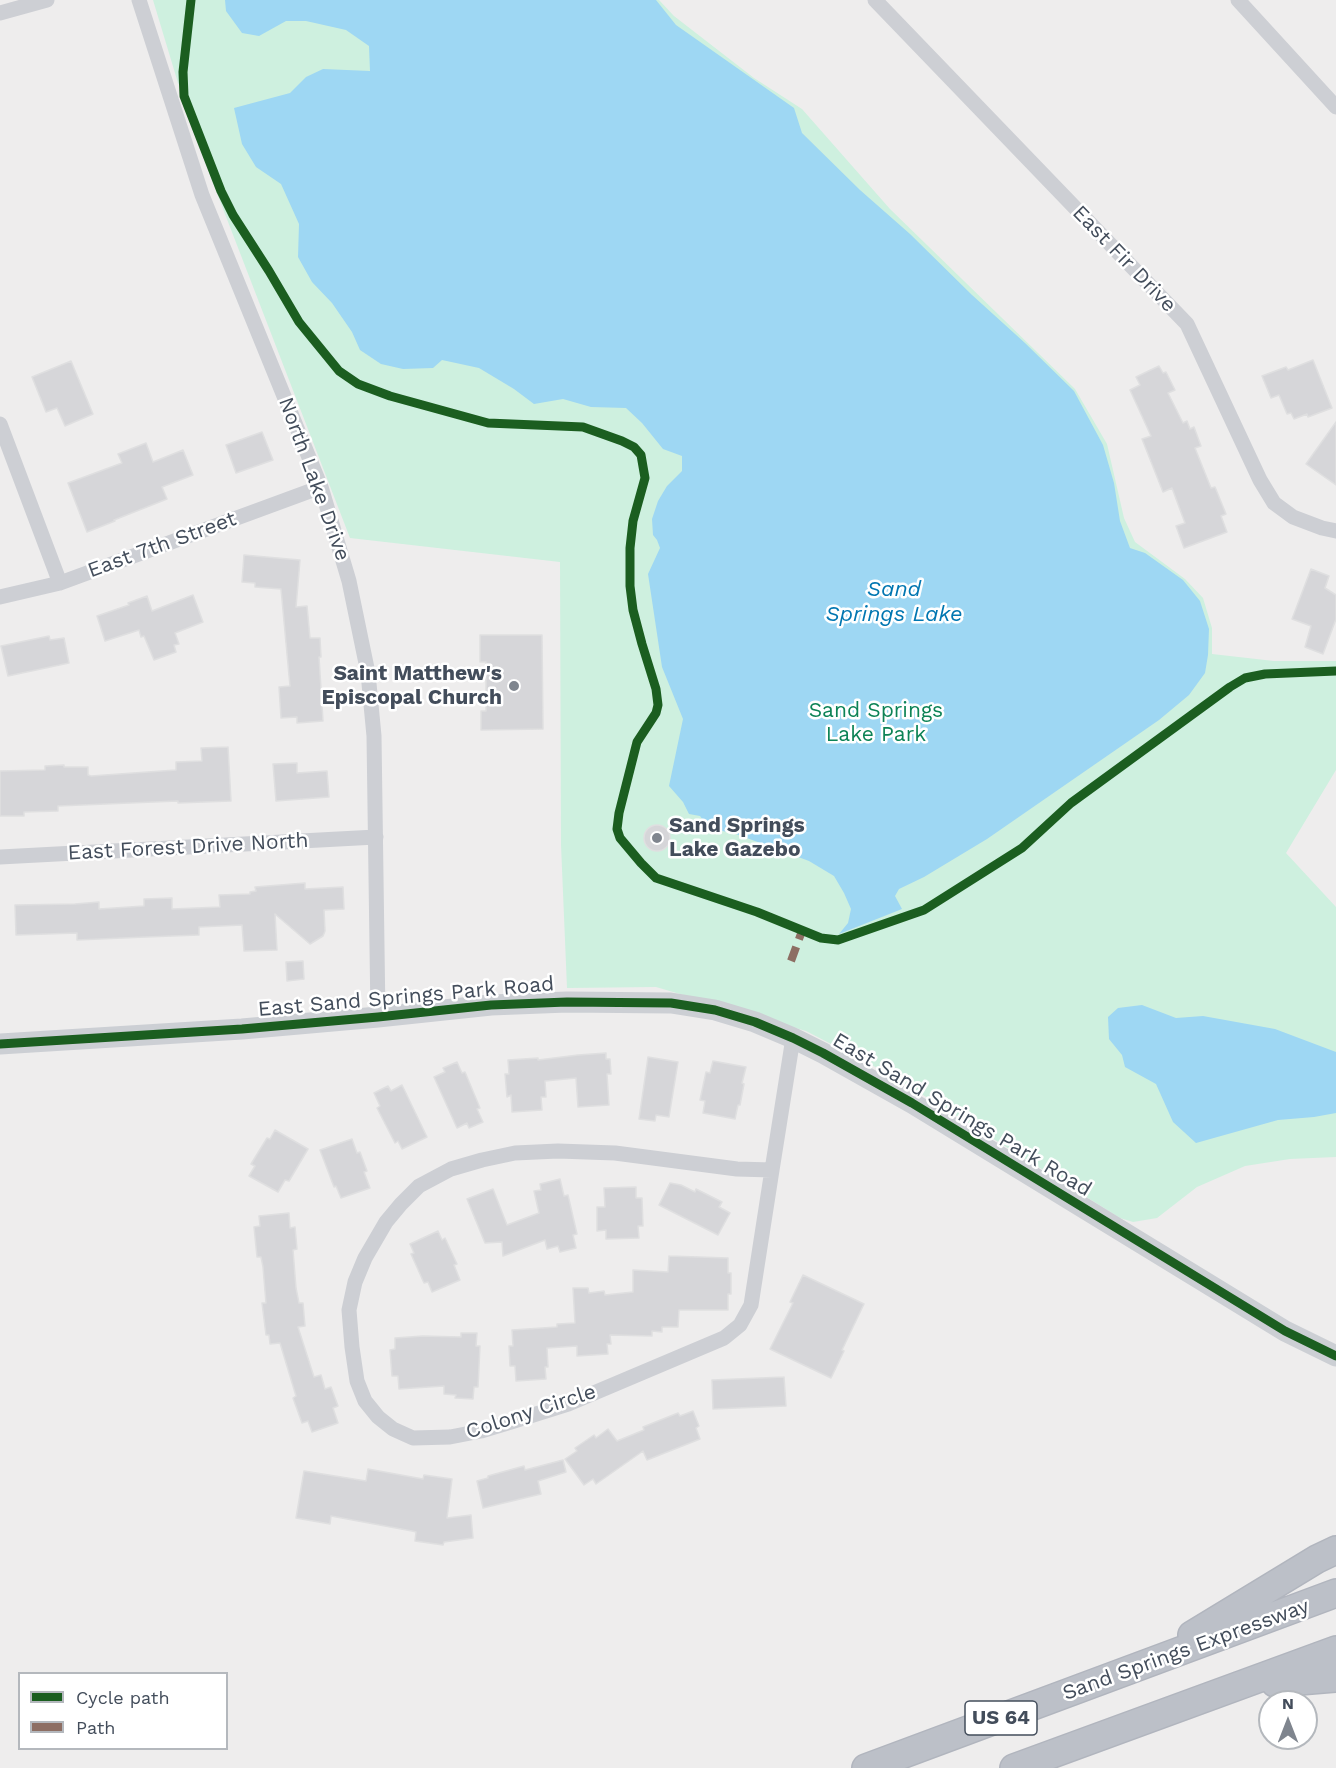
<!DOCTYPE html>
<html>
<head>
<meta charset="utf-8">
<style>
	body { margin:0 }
	#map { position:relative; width:1336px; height:1768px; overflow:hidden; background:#eeeded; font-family:"Work Sans",sans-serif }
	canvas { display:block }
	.legend { position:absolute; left:18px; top:1672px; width:210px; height:78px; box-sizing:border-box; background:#fff; border:2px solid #b4b8bd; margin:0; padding:8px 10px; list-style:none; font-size:18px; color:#434d5b }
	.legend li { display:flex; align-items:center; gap:12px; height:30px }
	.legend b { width:30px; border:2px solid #b4b8bd }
	.north { position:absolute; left:1258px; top:1690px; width:60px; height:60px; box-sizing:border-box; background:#fff; border:2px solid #b4b8bd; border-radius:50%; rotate:0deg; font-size:16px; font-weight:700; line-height:24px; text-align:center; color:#434d5b }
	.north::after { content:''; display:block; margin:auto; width:21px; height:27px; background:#7f858e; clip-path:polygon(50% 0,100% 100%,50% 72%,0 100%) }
</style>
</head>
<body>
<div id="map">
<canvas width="1336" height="1768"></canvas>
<ul class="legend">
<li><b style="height:8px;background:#1b5e20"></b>Cycle path</li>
<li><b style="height:8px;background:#8d6e63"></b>Path</li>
</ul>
<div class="north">N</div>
</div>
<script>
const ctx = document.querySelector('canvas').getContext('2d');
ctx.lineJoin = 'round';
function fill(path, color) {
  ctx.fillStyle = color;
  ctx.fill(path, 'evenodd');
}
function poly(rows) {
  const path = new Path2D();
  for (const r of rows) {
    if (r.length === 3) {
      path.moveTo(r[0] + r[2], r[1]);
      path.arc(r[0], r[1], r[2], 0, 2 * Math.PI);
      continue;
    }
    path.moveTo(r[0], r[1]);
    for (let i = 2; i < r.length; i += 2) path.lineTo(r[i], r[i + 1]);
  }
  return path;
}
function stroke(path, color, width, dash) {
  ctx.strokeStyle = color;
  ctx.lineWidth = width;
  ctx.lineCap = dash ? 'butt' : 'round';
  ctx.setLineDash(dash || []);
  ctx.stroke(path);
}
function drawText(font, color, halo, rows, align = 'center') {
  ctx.font = font + ' "Work Sans",sans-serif';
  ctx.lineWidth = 5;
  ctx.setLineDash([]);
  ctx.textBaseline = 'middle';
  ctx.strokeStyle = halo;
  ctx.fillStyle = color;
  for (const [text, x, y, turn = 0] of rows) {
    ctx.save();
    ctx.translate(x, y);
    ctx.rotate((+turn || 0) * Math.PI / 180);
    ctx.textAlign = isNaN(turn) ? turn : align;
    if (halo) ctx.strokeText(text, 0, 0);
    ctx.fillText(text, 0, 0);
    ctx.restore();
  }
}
fill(poly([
	[153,0,659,0,674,16,754,78,802,109,890,209,1075,389,1107,444,1124,518,1135,542,1185,579,1203,598,1212,628,1212,654,1274,661,1336,661,1336,770,1286,853,1336,907,1336,1157,1290,1159,1245,1166,1197,1187,1157,1218,1133,1222,1120,1218,891,1075,806,1031,656,987,567,988,561,845,560,562,350,538,208,170,212,160,189,98,178,83]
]), '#cef0df');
fill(poly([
	[225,0,656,0,676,25,794,108,802,133,860,190,910,234,972,295,1025,343,1074,391,1103,445,1114,483,1120,521,1130,548,1145,553,1183,580,1200,601,1209,629,1208,655,1205,673,1189,695,1159,720,987,839,924,877,899,889,895,896,902,909,839,934,848,923,851,909,844,893,834,876,809,861,736,834,709,828,700,816,689,814,683,802,669,786,683,719,662,667,648,574,660,548,657,540,653,535,652,519,658,501,667,486,682,471,682,456,663,449,642,423,626,408,591,407,563,399,534,404,514,389,479,368,442,360,433,368,403,369,381,364,360,350,352,332,332,303,312,282,298,257,299,224,281,184,256,167,242,144,234,108,290,93,306,77,323,69,370,71,369,46,346,30,306,21,286,21,259,36,242,33,226,11],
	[1142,1005,1176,1018,1203,1016,1275,1029,1336,1052,1336,1113,1314,1117,1278,1120,1196,1143,1173,1122,1156,1084,1125,1067,1122,1055,1109,1039,1108,1017,1118,1008]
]), '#9ed7f3');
const building = poly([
	[1313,360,1332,408,1308,417,1307,414,1294,419,1291,413,1287,414,1279,395,1271,398,1262,376,1286,367,1288,370,1313,360],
	[71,361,93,414,65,426,57,408,46,412,32,377,71,361],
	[1159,366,1163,373,1166,372,1175,390,1168,393,1183,423,1187,421,1190,429,1194,427,1201,446,1195,448,1211,488,1215,487,1226,514,1221,516,1227,532,1184,548,1176,526,1185,523,1172,488,1163,492,1142,439,1151,436,1130,390,1140,385,1136,377,1159,366],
	[1336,422,1336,485,1306,464,1336,422],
	[262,432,273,460,236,473,226,445,262,432],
	[146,443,153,462,183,450,193,475,162,487,167,499,114,520,115,521,87,532,68,483,122,463,118,454,146,443],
	[244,555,300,560,296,607,307,606,310,638,320,638,321,657,319,657,323,721,297,723,297,717,281,718,279,687,290,686,281,589,255,587,255,583,242,582,244,555],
	[1311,569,1329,576,1325,588,1336,595,1336,619,1323,654,1305,647,1311,626,1292,619,1311,569],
	[193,595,203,622,175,633,179,644,174,645,176,652,154,660,144,636,141,637,139,630,105,641,97,616,129,605,128,603,147,596,152,611,193,595],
	[480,635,542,635,543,729,481,730,481,711,486,711,486,662,480,662,480,635],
	[49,636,50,640,64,638,69,663,8,676,1,646,49,636],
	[228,747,231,801,178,803,178,801,58,806,58,811,24,812,24,816,0,816,0,771,45,770,45,766,64,765,64,767,88,767,88,775,91,776,176,770,176,762,202,761,201,748,228,747],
	[297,763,297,773,327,771,329,797,276,801,273,764,297,763],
	[657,838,13],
	[305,883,305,889,343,887,344,909,324,910,325,931,323,936,310,944,275,914,277,950,244,951,242,925,199,927,199,935,146,937,77,940,77,933,16,935,15,905,75,904,99,902,99,909,144,906,144,899,172,898,172,909,220,907,219,895,250,894,250,892,256,891,255,887,305,883],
	[303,961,304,979,287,981,286,962,303,961],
	[606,1053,606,1059,610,1059,611,1074,607,1074,609,1105,578,1107,576,1078,545,1081,546,1097,541,1097,542,1110,512,1112,511,1095,507,1097,505,1074,509,1074,508,1060,538,1058,538,1060,578,1055,606,1053],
	[648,1057,678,1062,669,1117,656,1115,655,1121,639,1119,648,1057],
	[713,1061,746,1067,742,1083,744,1084,740,1105,738,1105,735,1119,703,1113,705,1101,700,1100,706,1072,710,1073,713,1061],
	[457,1062,462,1073,465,1072,480,1108,477,1109,483,1122,469,1128,467,1123,457,1128,434,1077,445,1072,443,1068,457,1062],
	[402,1085,427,1137,402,1149,398,1141,395,1143,377,1108,380,1106,374,1093,388,1086,391,1091,402,1085],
	[275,1130,308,1149,289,1181,285,1180,278,1192,249,1176,255,1166,251,1164,267,1138,270,1139,275,1130],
	[352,1139,357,1153,360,1152,367,1171,364,1172,370,1188,341,1198,336,1186,334,1187,320,1150,352,1139],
	[560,1179,564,1196,568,1195,577,1234,573,1235,576,1248,560,1252,558,1246,547,1249,545,1240,503,1256,502,1242,485,1243,467,1199,493,1189,507,1225,539,1213,534,1191,541,1190,540,1184,560,1179],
	[670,1183,681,1185,695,1192,696,1189,722,1202,719,1207,730,1213,718,1235,659,1205,670,1183],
	[636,1187,636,1198,642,1198,643,1226,638,1226,639,1238,606,1239,606,1230,597,1231,597,1207,605,1207,604,1188,636,1187],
	[289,1213,290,1228,295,1227,297,1249,293,1250,296,1288,299,1303,303,1303,305,1326,298,1327,314,1377,321,1375,325,1389,331,1387,338,1406,333,1408,338,1423,312,1432,308,1421,302,1423,293,1398,296,1396,280,1343,270,1344,269,1335,266,1335,262,1303,266,1303,263,1267,261,1257,257,1257,254,1227,260,1226,259,1216,289,1213],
	[438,1231,442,1240,445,1238,457,1264,454,1265,460,1280,432,1292,428,1282,424,1283,411,1254,414,1253,410,1244,438,1231],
	[669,1256,728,1258,728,1273,731,1273,731,1294,728,1294,728,1310,679,1310,678,1327,662,1327,662,1332,652,1331,652,1336,610,1335,611,1344,607,1344,608,1354,577,1356,577,1346,547,1348,548,1367,545,1367,546,1379,516,1381,515,1366,510,1366,509,1346,513,1346,512,1330,557,1327,557,1324,575,1323,573,1288,588,1288,589,1293,604,1291,605,1295,633,1292,633,1270,668,1272,669,1256],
	[803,1275,864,1304,842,1350,844,1351,831,1378,770,1349,793,1303,790,1302,803,1275],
	[461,1333,477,1333,476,1346,480,1346,478,1387,474,1387,473,1399,455,1398,456,1395,444,1394,444,1386,399,1389,398,1376,392,1376,390,1350,395,1349,395,1338,423,1336,461,1337,461,1333],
	[784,1377,786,1406,713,1409,712,1380,784,1377],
	[693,1411,699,1426,696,1428,700,1439,647,1460,643,1451,596,1484,593,1479,584,1485,565,1459,577,1451,575,1448,594,1435,596,1438,608,1429,617,1441,644,1430,643,1427,678,1413,680,1416,693,1411],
	[563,1460,566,1472,538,1481,541,1494,483,1508,477,1481,488,1478,488,1476,524,1466,525,1470,563,1460],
	[368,1469,423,1479,424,1475,452,1479,447,1518,471,1515,473,1538,444,1542,443,1545,415,1541,416,1532,412,1531,331,1516,330,1524,296,1518,304,1471,366,1481,368,1469]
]);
fill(building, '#d6d6d9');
stroke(building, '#dfdfe0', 1.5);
const highway = poly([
	[1192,1635,1317,1559,1336,1550],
	[1275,1683,1336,1678],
	[866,1768,1336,1593],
	[1014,1768,1336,1650]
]);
stroke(highway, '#b1b5be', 30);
stroke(poly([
	[139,0,202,195,321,487,349,581,368,673,374,736,378,1017],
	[875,0,1187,324,1260,480,1274,503,1293,517,1322,528,1336,531],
	[1238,0,1336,107],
	[0,13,47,0],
	[0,424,60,583],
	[0,597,60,583,321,487],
	[0,857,376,837],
	[558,1151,615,1153,737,1169,772,1170,751,1305,740,1325,724,1338,568,1404,514,1421,481,1431,450,1437,413,1438,393,1429,378,1417,365,1401,357,1381,352,1347,349,1310,355,1282,365,1258,386,1222,401,1204,419,1186,451,1169,482,1160,515,1153,558,1151],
	[772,1170,793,1038]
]), '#cdcfd4', 15);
stroke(poly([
	[0,1044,242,1029,378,1017,491,1005,567,1002,671,1003,715,1010,755,1022,793,1038,823,1053,912,1103,1285,1331,1336,1356]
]), '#cccfd4', 21);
stroke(highway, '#bcc0c8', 27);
stroke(poly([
	[791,961,802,931]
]), '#8d6e63', 8, [15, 8]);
stroke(poly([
	[191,0,183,72,184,96,221,191,233,215,269,271,299,322,339,371,358,384,390,396,488,423,583,427,622,441,634,447,641,455,645,478,633,521,630,548,630,586,633,610,642,644,656,689,658,705,656,713,637,742,619,813,617,829,620,838,641,863,656,878,757,912,821,938,838,940,924,910,1022,848,1071,803,1230,687,1245,678,1265,674,1336,671],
	[0,1044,242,1029,378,1017,491,1005,567,1002,671,1003,715,1010,755,1022,793,1038,823,1053,912,1103,1285,1331,1336,1356]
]), '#1b5e20', 9);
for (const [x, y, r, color] of [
	[514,686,6,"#7f858e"],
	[657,838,6,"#7f858e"]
]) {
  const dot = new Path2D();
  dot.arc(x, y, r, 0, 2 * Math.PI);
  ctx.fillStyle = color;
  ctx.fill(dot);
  stroke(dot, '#fff', 2);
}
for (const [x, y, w] of [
	[1001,1718,72]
]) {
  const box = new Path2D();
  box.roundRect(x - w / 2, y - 17, w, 34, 4.5);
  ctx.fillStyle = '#fff';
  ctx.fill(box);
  stroke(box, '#434d5b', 1.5);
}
drawText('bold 20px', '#434d5b', null, [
	["US 64",1001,1718]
]);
drawText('21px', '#434d5b', '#fff', [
	["East Fir Drive",1124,259,46],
	["North Lake Drive",314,479,70],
	["East 7th Street",162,545,-20],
	["East Forest Drive North",188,847,-3],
	["East Sand Springs Park Road",406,997,-5],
	["East Sand Springs Park Road",962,1115,31],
	["Colony Circle",531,1412,-18],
	["Sand Springs Expressway",1186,1650,-20]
]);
drawText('bold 21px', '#434d5b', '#fff', [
	["Saint Matthew's",502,674],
	["Episcopal Church",502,698],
	["Sand Springs",669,826,"left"],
	["Lake Gazebo",669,850,"left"]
], 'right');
drawText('21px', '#0d8356', '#fff', [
	["Sand Springs",876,711],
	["Lake Park",876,735]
]);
drawText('italic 22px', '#0076b1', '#fff', [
	["Sand",894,590],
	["Springs Lake",894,615]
]);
</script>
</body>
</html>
